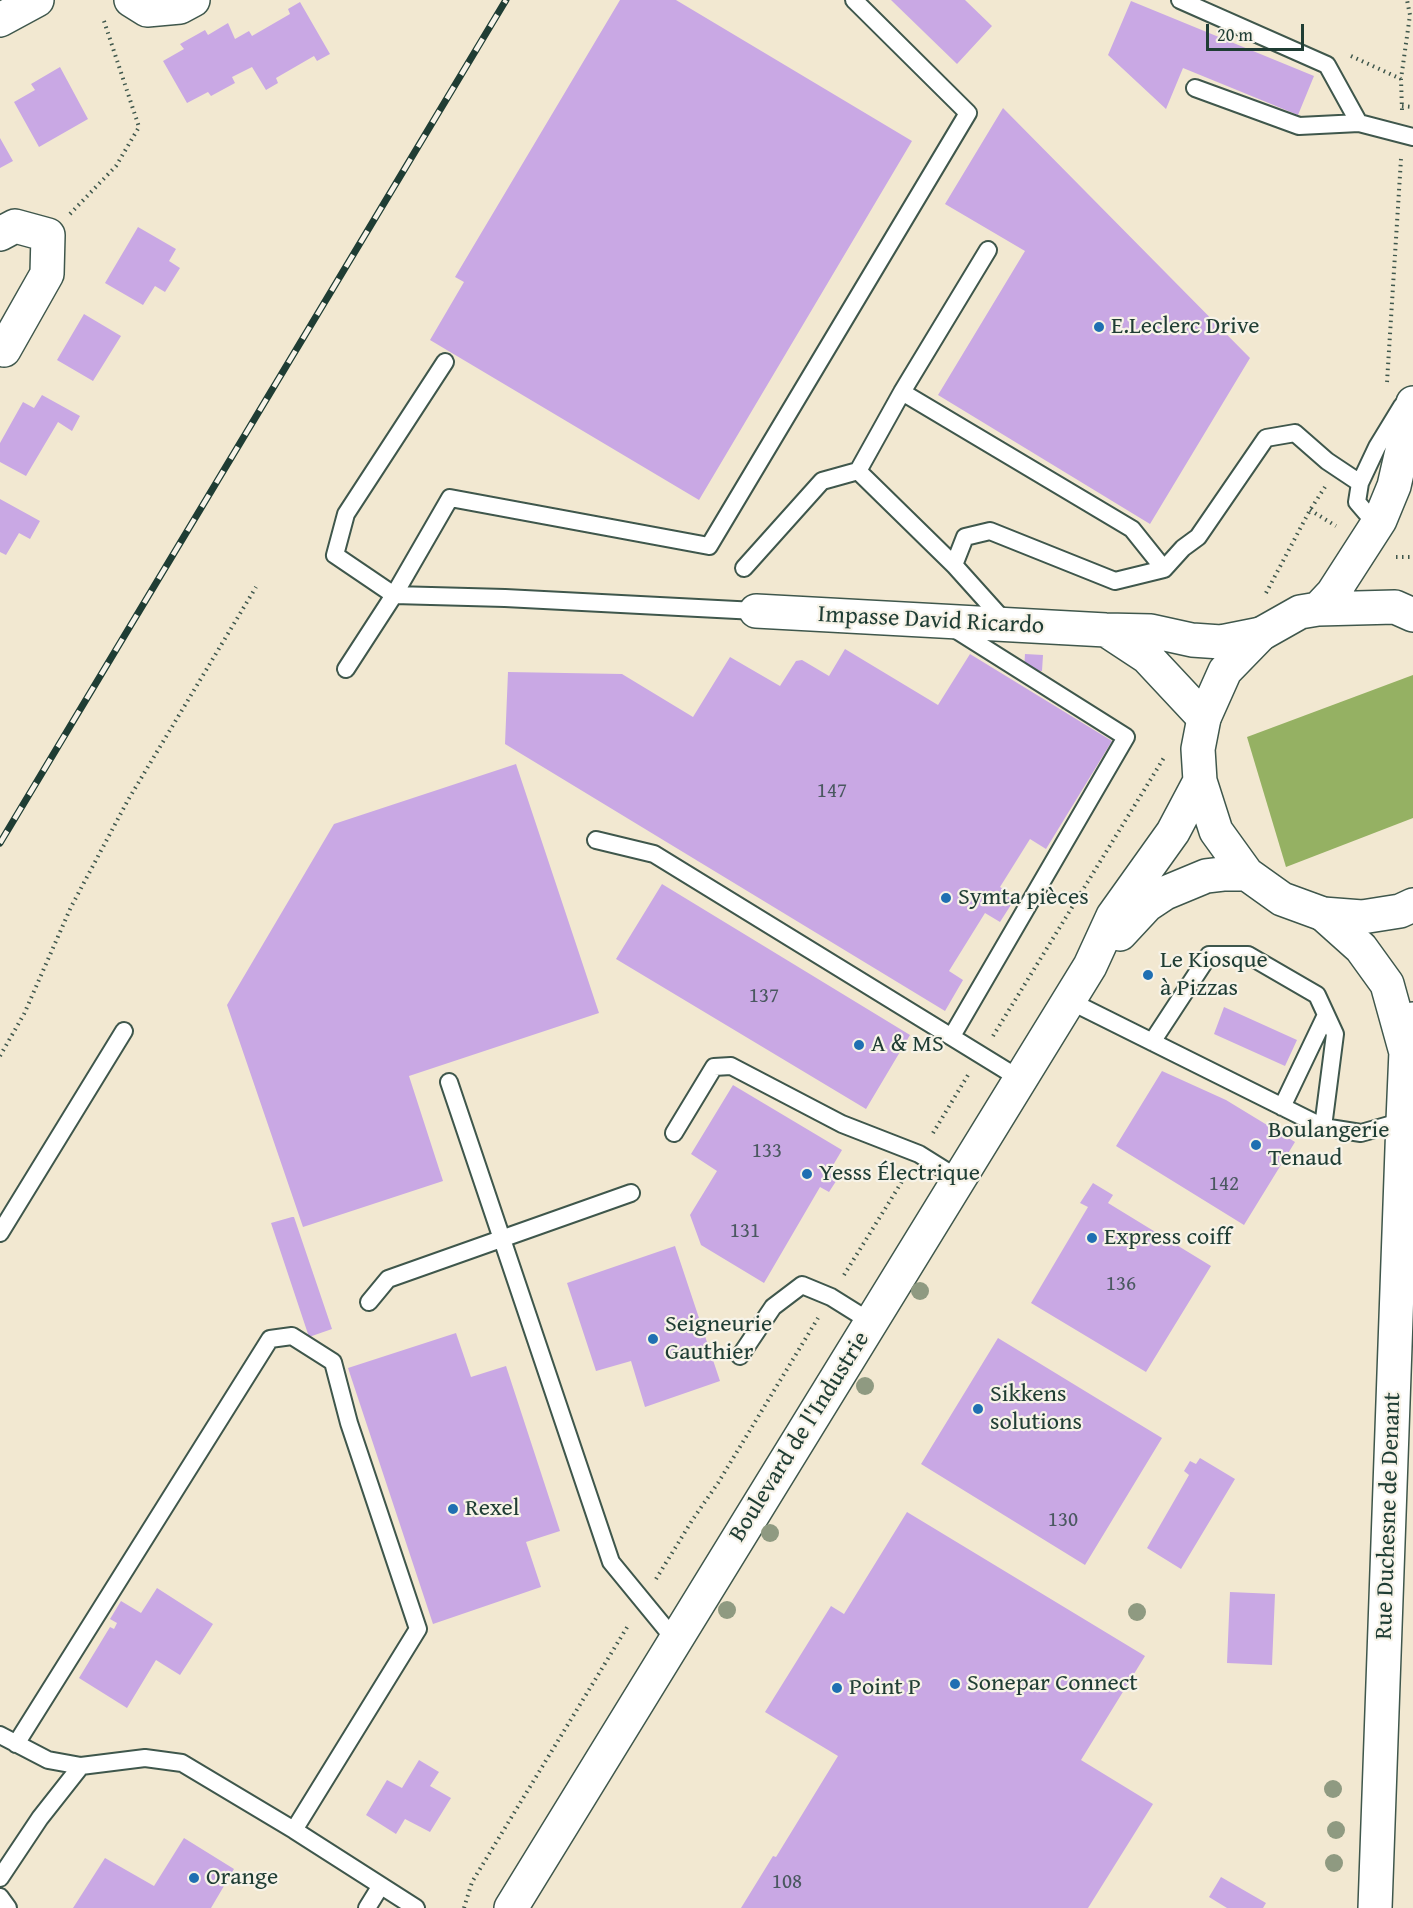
<!DOCTYPE html>
<html>
<head>
<meta charset="utf-8">
<style>
	body { margin:0 }
	#map { position:relative; width:1413px; height:1908px; overflow:hidden; background:#f2e8d1; font-family:"Gentium Book Plus",serif }
	canvas { display:block }
	.scale { position:absolute; left:1206px; top:24px; width:98px; height:27px; box-sizing:border-box; border:3px solid #1f3d34; border-top:0; padding-left:8px; font-size:18px; line-height:21px; white-space:nowrap; color:#1f3d34; -webkit-text-stroke:4px #f7f3e8; paint-order:stroke }
</style>
</head>
<body>
<div id="map">
<canvas width="1413" height="1908"></canvas>
<div class="scale">20 m</div>
</div>
<script>
const ctx = document.querySelector('canvas').getContext('2d');
ctx.lineJoin = 'round';
function fill(path, color) {
  ctx.fillStyle = color;
  ctx.fill(path, 'evenodd');
}
function poly(rows) {
  const path = new Path2D();
  for (const r of rows) {
    path.moveTo(r[0], r[1]);
    for (let i = 2; i < r.length; i += 2) path.lineTo(r[i], r[i + 1]);
  }
  return path;
}
function stroke(path, color, width, dash) {
  ctx.strokeStyle = color;
  ctx.lineWidth = width;
  ctx.lineCap = dash ? 'butt' : 'round';
  ctx.setLineDash(dash || []);
  ctx.stroke(path);
}
function drawText(font, color, halo, rows, align = 'center') {
  ctx.font = font + ' "Gentium Book Plus",serif';
  ctx.lineWidth = 4.5;
  ctx.setLineDash([]);
  ctx.textBaseline = 'middle';
  ctx.strokeStyle = halo;
  ctx.fillStyle = color;
  for (const [text, x, y, turn = 0] of rows) {
    ctx.save();
    ctx.translate(x, y);
    ctx.rotate((+turn || 0) * Math.PI / 180);
    ctx.textAlign = isNaN(turn) ? turn : align;
    if (halo) ctx.strokeText(text, 0, 0);
    ctx.fillText(text, 0, 0);
    ctx.restore();
  }
}
fill(poly([
	[1413,675,1413,818,1286,867,1247,737]
]), '#95b163');
fill(poly([
	[620,0,676,0,912,141,699,500,430,340,464,282,455,277],
	[891,0,965,0,992,26,957,64],
	[1131,1,1314,76,1298,115,1183,68,1166,109,1108,55],
	[300,2,330,54,317,61,314,56,276,78,278,83,266,90,252,67,232,77,235,83,211,96,208,92,187,103,163,61,184,49,180,44,205,30,208,35,228,23,235,39,249,31,252,36,290,14,288,9],
	[60,67,88,119,39,147,14,102,35,90,31,84],
	[1003,108,1250,358,1150,524,938,395,1025,251,945,204],
	[0,138,13,161,0,168],
	[138,227,176,249,169,261,180,268,165,292,155,286,143,305,105,283],
	[84,314,121,336,93,381,57,360],
	[42,395,80,416,72,431,58,422,26,476,0,462,0,443,23,402,34,408],
	[0,499,40,521,30,539,19,533,6,555,0,552],
	[845,649,938,705,970,654,1112,741,1046,849,1030,839,1000,887,1016,897,1000,922,985,913,949,971,963,980,945,1011,505,744,508,672,622,674,693,717,730,657,780,686,796,661,802,660,829,676],
	[1025,654,1043,655,1042,671,1024,670],
	[516,764,599,1013,409,1076,443,1181,303,1227,227,1005,334,824],
	[662,884,910,1035,866,1109,616,959],
	[1224,1007,1297,1040,1285,1066,1214,1034],
	[1162,1071,1226,1100,1295,1142,1244,1225,1116,1146],
	[733,1085,842,1150,832,1167,842,1172,829,1192,820,1187,764,1283,701,1245,690,1215,717,1171,691,1154],
	[1093,1183,1113,1195,1108,1203,1211,1266,1146,1372,1031,1303,1088,1207,1080,1203],
	[292,1217,294,1217,332,1329,309,1337,271,1223],
	[675,1246,720,1381,645,1407,631,1361,596,1371,567,1283],
	[456,1333,471,1377,506,1366,560,1531,526,1542,541,1587,433,1624,348,1368],
	[998,1338,1162,1438,1085,1565,921,1464],
	[1200,1458,1235,1479,1181,1569,1147,1548,1189,1475,1184,1471,1190,1461,1196,1464],
	[907,1512,1145,1656,1081,1760,1153,1804,1088,1908,741,1908,773,1856,776,1857,838,1756,765,1712,831,1606,844,1614],
	[157,1588,213,1624,180,1675,156,1660,127,1708,79,1678,110,1627,114,1629,117,1623,110,1619,121,1601,141,1613],
	[1230,1592,1275,1594,1272,1665,1227,1663],
	[419,1760,439,1772,430,1786,451,1798,430,1832,405,1819,396,1834,366,1815,387,1780,402,1788],
	[184,1838,234,1869,211,1908,73,1908,105,1858,154,1886],
	[1221,1877,1266,1903,1263,1908,1227,1908,1209,1897]
]), '#c9a8e4');
const service = poly([
	[1180,0,1327,65,1359,123,1413,137],
	[1195,88,1299,126,1359,123],
	[988,250,902,392,858,471,954,565,1007,624],
	[445,362,346,514,335,555,394,595,450,498,709,546,968,113,854,0],
	[902,392,1132,529,1164,569],
	[1380,520,1369,516,1357,502,1360,483,1377,447,1402,406],
	[954,565,965,537,990,531,1115,581,1164,569,1183,548,1198,537,1266,438,1295,433,1327,461,1360,483],
	[744,568,822,481,858,471],
	[346,669,394,595,505,598,756,611],
	[596,840,654,854,1020,1079],
	[1068,1000,1323,1127,1361,1133,1403,1121],
	[952,1036,1126,737,953,628],
	[1152,1042,1209,955,1248,955,1317,995,1335,1034,1323,1127],
	[449,1082,611,1562,675,1640],
	[1282,1107,1326,1015],
	[674,1133,714,1067,731,1066,842,1124,919,1154,959,1179],
	[0,1233,124,1031],
	[369,1302,388,1279,631,1193],
	[740,1356,773,1307,802,1285,831,1297,871,1322],
	[0,1735,48,1760,81,1766,145,1758,182,1763,294,1830,416,1908],
	[16,1744,270,1339,292,1336,333,1362,349,1423,418,1629,294,1830],
	[0,1878,40,1818,81,1766],
	[0,1897,8,1908],
	[367,1908,380,1887]
]);
const minor = poly([
	[131,0,147,10,180,7,193,0],
	[0,234,15,226,48,235,47,274,4,350],
	[756,611,1106,630,1151,631,1192,640,1221,642,1261,634],
	[1106,630,1147,657,1204,718]
]);
const tertiary = poly([
	[1323,914,1361,948,1387,984,1405,1049],
	[1375,1908,1403,1121,1406,1051,1413,1019]
]);
const secondary = poly([
	[0,20,37,0],
	[1318,609,1333,593,1380,520,1394,486,1413,403],
	[1413,615,1395,607,1318,609,1300,612,1261,634,1225,671,1204,718,1198,749,1200,781,1216,831,1247,874,1282,899,1323,914,1362,917,1400,911,1413,905],
	[1120,934,1147,905,1165,893,1206,876,1223,874,1247,874],
	[511,1908,1090,966,1113,916,1173,832,1200,781]
]);
stroke(service, '#3f574c', 20);
stroke(minor, '#3f574c', 36);
stroke(tertiary, '#3f574c', 36);
stroke(secondary, '#3f574c', 36);
stroke(poly([
	[1351,56,1401,79],
	[1402,106,1413,107],
	[1402,110,1401,79,1410,15,1407,0],
	[70,214,116,166,139,127,104,21],
	[1387,382,1401,159],
	[1310,510,1336,526],
	[1396,557,1413,557],
	[1266,593,1310,510,1325,487],
	[993,1036,1165,756],
	[0,1056,24,1014,71,907,128,800,256,587],
	[933,1133,968,1075],
	[844,1275,906,1175],
	[656,1579,693,1519,718,1483,818,1318],
	[464,1908,472,1882,629,1624]
]), '#3f574c', 4, [1.5, 4.5]);
stroke(service, '#fff', 16);
stroke(minor, '#fff', 33);
stroke(tertiary, '#fff', 33);
stroke(secondary, '#fff', 33);
const rail = poly([
	[0,843,506,0]
]);
stroke(rail, '#1f3d34', 7);
stroke(rail, '#f7f3e8', 4.5, [14]);
ctx.fillStyle = '#8f9a81';
for (const [x, y] of [
	[920,1291],
	[865,1386],
	[770,1533],
	[727,1610],
	[1137,1612],
	[1333,1789],
	[1336,1830],
	[1334,1863]
]) {
  ctx.beginPath();
  ctx.arc(x, y, 9, 0, 2 * Math.PI);
  ctx.fill();
}
for (const [x, y, r, color] of [
	[1099,327,6,"#1f6fb2"],
	[946,898,6,"#1f6fb2"],
	[1148,975,6,"#1f6fb2"],
	[859,1045,6,"#1f6fb2"],
	[1256,1145,6,"#1f6fb2"],
	[807,1174,6,"#1f6fb2"],
	[1092,1238,6,"#1f6fb2"],
	[653,1339,6,"#1f6fb2"],
	[978,1409,6,"#1f6fb2"],
	[453,1509,6,"#1f6fb2"],
	[955,1684,6,"#1f6fb2"],
	[837,1688,6,"#1f6fb2"],
	[194,1878,6,"#1f6fb2"]
]) {
  const dot = new Path2D();
  dot.arc(x, y, r, 0, 2 * Math.PI);
  ctx.fillStyle = color;
  ctx.fill(dot);
  stroke(dot, '#f7f3e8', 2);
}
drawText('21px', '#4a5860', null, [
	["147",832,792],
	["137",764,997],
	["133",767,1152],
	["142",1224,1185],
	["131",745,1232],
	["136",1121,1285],
	["130",1063,1521],
	["108",787,1883]
]);
drawText('24px', '#1f3d34', '#f7f3e8', [
	["E.Leclerc Drive",1111,327],
	["Symta pièces",958,898],
	["Le Kiosque",1160,961],
	["à Pizzas",1160,989],
	["A & MS",871,1045],
	["Boulangerie",1268,1131],
	["Tenaud",1268,1159],
	["Yesss Électrique",819,1174],
	["Express coiff",1104,1238],
	["Seigneurie",665,1325],
	["Gauthier",665,1353],
	["Sikkens",990,1395],
	["solutions",990,1423],
	["Rexel",465,1509],
	["Sonepar Connect",967,1684],
	["Point P",849,1688],
	["Orange",206,1878]
], 'left');
drawText('24px', '#1f3d34', '#f7f3e8', [
	["Impasse David Ricardo",931,621,3],
	["Boulevard de l'Industrie",800,1437,-58],
	["Rue Duchesne de Denant",1389,1516,-88]
]);
</script>
</body>
</html>
